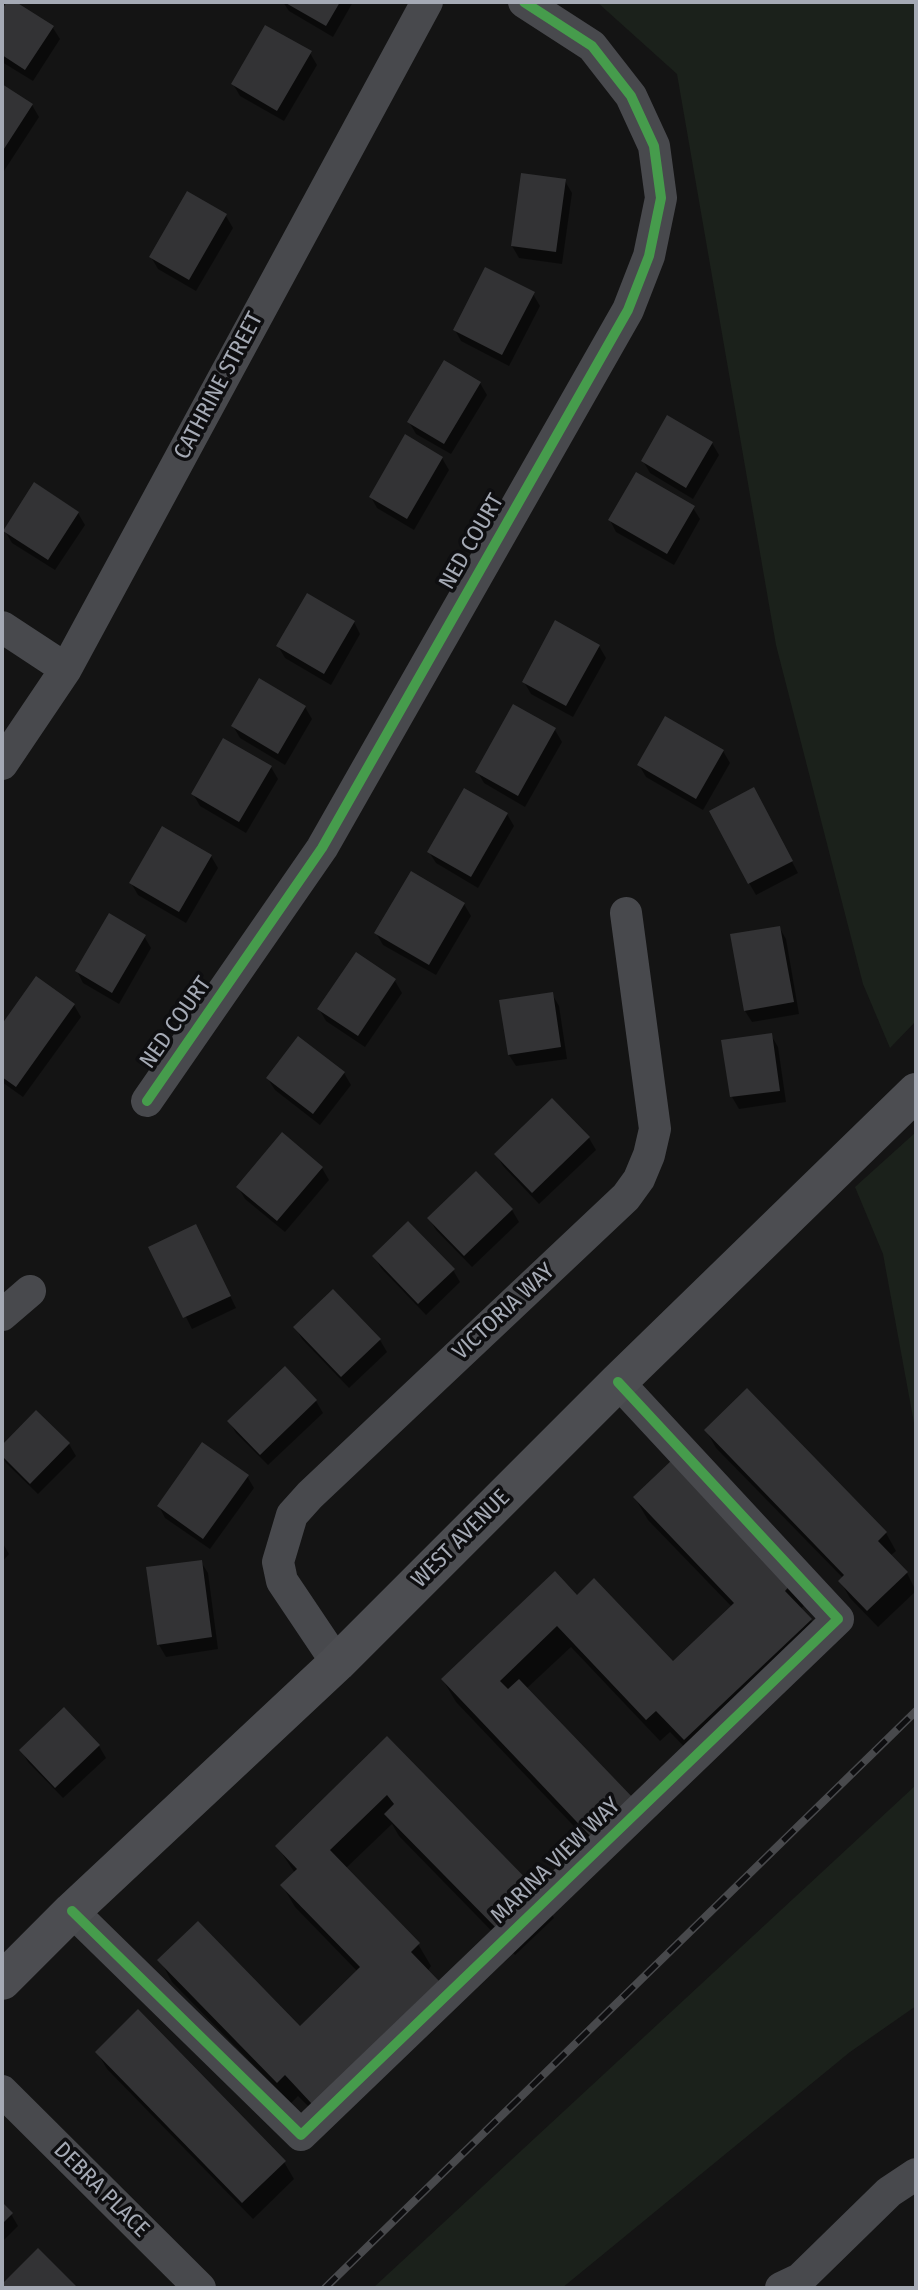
<!DOCTYPE html>
<html>
<head>
<meta charset="utf-8">
<style>
	body { margin:0 }
	#map { position:relative; width:918px; height:2290px; overflow:hidden; background:#141414; font-family:"Fira Sans Condensed",sans-serif }
	canvas { display:block }
	.frame { position:absolute; inset:0; border:4px solid #a5aab5; pointer-events:none }
</style>
</head>
<body>
<div id="map">
<canvas width="918" height="2290"></canvas>
<div class="frame"></div>
</div>
<script>
const ctx = document.querySelector('canvas').getContext('2d');
ctx.lineJoin = 'round';
function fill(path, color) {
  ctx.fillStyle = color;
  ctx.fill(path, 'evenodd');
}
function poly(rows) {
  const path = new Path2D();
  for (const r of rows) {
    path.moveTo(r[0], r[1]);
    for (let i = 2; i < r.length; i += 2) path.lineTo(r[i], r[i + 1]);
  }
  return path;
}
function stroke(path, color, width, dash) {
  ctx.strokeStyle = color;
  ctx.lineWidth = width;
  ctx.lineCap = dash ? 'butt' : 'round';
  ctx.setLineDash(dash || []);
  ctx.stroke(path);
}
function drawText(font, color, halo, rows, align = 'center') {
  ctx.font = font + ' "Fira Sans Condensed",sans-serif';
  ctx.lineWidth = 7;
  ctx.setLineDash([]);
  ctx.textBaseline = 'middle';
  ctx.strokeStyle = halo;
  ctx.fillStyle = color;
  for (const [text, x, y, turn = 0] of rows) {
    ctx.save();
    ctx.translate(x, y);
    ctx.rotate((+turn || 0) * Math.PI / 180);
    ctx.textAlign = isNaN(turn) ? turn : align;
    if (halo) ctx.strokeText(text, 0, 0);
    ctx.fillText(text, 0, 0);
    ctx.restore();
  }
}
fill(poly([
	[597,2,916,2,916,1021,890,1048,863,984,776,645,677,74],
	[916,1132,916,1434,883,1254,855,1187],
	[916,1785,916,2006,850,2052,562,2288,373,2288]
]), '#1b211b');
fill(poly([
	[9,2,13,2,53,28,60,39,33,81,2,62,2,12],
	[283,2,353,2,333,37,289,11],
	[310,53,317,65,284,121,240,96,233,84],
	[2,86,32,105,39,117,2,174],
	[565,181,572,193,562,264,519,258,512,246],
	[226,216,233,228,196,291,158,269,151,257],
	[533,294,540,306,509,366,461,341,455,330],
	[480,383,487,395,451,454,416,434,409,422],
	[712,443,719,455,693,499,650,473,643,461],
	[442,458,449,470,414,530,377,508,371,497],
	[693,508,700,519,674,565,616,532,610,520],
	[78,513,85,525,55,570,12,543,5,531],
	[354,622,360,634,331,685,285,658,278,646],
	[599,646,606,658,573,717,531,694,524,682],
	[305,707,312,719,285,765,240,738,233,726],
	[555,730,562,742,525,807,484,783,477,771],
	[723,751,730,763,703,810,646,777,639,765],
	[271,767,278,779,246,833,200,806,193,794],
	[760,801,798,873,756,895,749,883],
	[507,814,514,826,478,888,436,863,429,852],
	[211,856,218,868,186,923,138,895,131,883],
	[464,904,471,916,436,975,383,945,376,933],
	[779,927,786,939,799,1014,752,1022,745,1011],
	[144,936,151,948,119,1004,83,983,77,971],
	[356,954,395,981,402,993,365,1047,326,1021,319,1009],
	[36,979,74,1005,81,1017,23,1097,2,1082,2,1027],
	[552,994,559,1006,567,1059,516,1066,509,1055],
	[771,1035,778,1047,786,1102,739,1109,732,1097],
	[344,1073,351,1085,320,1125,275,1090,268,1079],
	[552,1101,589,1138,596,1150,539,1204,503,1166,496,1154],
	[322,1168,329,1180,285,1232,245,1199,238,1187],
	[476,1174,512,1210,519,1222,472,1267,436,1230,429,1218],
	[202,1238,236,1308,192,1329,151,1248],
	[374,1256,453,1270,460,1282,426,1315,381,1268],
	[333,1291,380,1340,387,1352,349,1388,302,1339,295,1327],
	[316,1401,323,1413,268,1465,236,1433,229,1421],
	[36,1412,69,1444,76,1456,38,1494,6,1463,2,1456,2,1448],
	[706,1430,886,1533,896,1551,890,1556,907,1573,916,1591,878,1627,850,1598,840,1581,843,1578,716,1448],
	[247,1476,254,1488,210,1549,165,1518,159,1506],
	[635,1498,791,1584,804,1606,800,1609,811,1620,823,1642,698,1761,670,1732,660,1741,571,1647,526,1689,607,1861,456,1702,443,1680,577,1597,673,1663,732,1607,648,1520],
	[2,1542,9,1554,2,1562],
	[201,1562,208,1573,218,1649,166,1657,159,1645,148,1569],
	[64,1709,99,1746,106,1758,63,1798,28,1762,21,1750],
	[387,1739,541,1896,554,1918,515,1955,399,1836,392,1824,345,1869,418,1944,431,1966,326,2124,298,2096,291,2103,172,1982,160,1960,300,2028,358,1972,295,1907,282,1885,295,1873,277,1846],
	[97,2052,284,2162,294,2179,253,2219,107,2069],
	[2,2205,11,2214,18,2226,2,2242]
]), '#0007');
fill(poly([
	[7,2,16,2,54,26,25,70,2,55,2,9],
	[284,2,340,2,326,26],
	[265,25,312,51,277,111,231,84],
	[2,84,33,104,2,152],
	[521,173,566,179,556,252,511,246],
	[187,191,227,214,189,280,149,257],
	[485,267,535,292,502,355,453,330],
	[444,360,481,382,444,444,407,422],
	[667,415,713,442,686,488,641,461],
	[405,434,443,457,407,519,369,497],
	[636,472,695,506,667,554,608,520],
	[34,482,79,512,48,560,3,531],
	[307,593,355,621,324,674,276,646],
	[555,620,600,645,566,706,522,682],
	[259,678,306,706,278,754,231,726],
	[513,704,556,728,518,796,475,772],
	[665,716,724,750,696,799,637,765],
	[223,738,272,766,239,822,191,794],
	[754,787,793,861,748,884,709,811],
	[464,788,508,813,471,877,427,852],
	[162,826,212,855,179,912,129,883],
	[411,871,465,903,429,965,374,933],
	[109,913,146,935,112,993,75,971],
	[780,926,794,1002,744,1011,730,934],
	[356,952,396,979,358,1036,317,1009],
	[36,976,75,1004,16,1087,2,1077,2,1024],
	[553,992,561,1047,508,1055,499,1000],
	[772,1033,780,1091,730,1097,721,1040],
	[298,1036,345,1072,313,1114,266,1078],
	[552,1098,590,1137,532,1193,494,1154],
	[282,1132,323,1167,277,1221,236,1187],
	[476,1171,513,1209,464,1256,427,1218],
	[408,1221,455,1269,418,1304,372,1256],
	[196,1224,231,1296,183,1318,148,1247],
	[333,1289,381,1339,341,1377,293,1327],
	[285,1366,317,1400,260,1455,227,1421],
	[747,1388,887,1532,878,1541,908,1572,867,1611,838,1581,844,1575,704,1430],
	[36,1410,70,1443,30,1484,2,1456,2,1445],
	[202,1442,249,1475,203,1539,157,1506],
	[673,1459,792,1583,785,1591,812,1619,684,1740,656,1711,646,1720,557,1626,500,1681,508,1689,519,1679,635,1800,594,1840,441,1679,555,1571,577,1595,594,1578,673,1661,734,1603,633,1497],
	[202,1560,212,1637,157,1645,146,1567],
	[64,1707,100,1745,55,1788,19,1750],
	[387,1736,542,1895,502,1934,384,1814,394,1804,387,1795,330,1850,420,1943,411,1952,439,1981,312,2104,285,2075,277,2083,157,1960,198,1921,300,2026,360,1967,280,1885,297,1869,275,1846],
	[138,2009,286,2161,242,2203,95,2052],
	[2,2202,13,2213,2,2224],
	[38,2248,78,2288,2,2288,2,2284]
]), '#333335');
stroke(poly([
	[2,627,66,669],
	[2,764,66,669,427,2],
	[147,1101,322,848,628,310,649,256,661,198,654,146,631,96,592,46,524,2],
	[2,1315,30,1291],
	[337,1663,282,1581,278,1562,292,1515,310,1495,626,1197,639,1179,649,1155,655,1129,626,913],
	[72,1911,301,2135,838,1619,618,1382],
	[2,2091,200,2288],
	[781,2288,800,2279,889,2192,916,2174]
]), '#48494d', 32);
stroke(poly([
	[2,1981,72,1911,337,1663,618,1382,916,1092]
]), '#4c4d51', 38);
const rail = poly([
	[325,2288,916,1711]
]);
stroke(rail, '#48494c', 8);
stroke(rail, '#0e0e10', 5, [16]);
stroke(poly([
	[147,1101,322,848,628,310,649,256,661,198,654,146,631,96,592,46,524,2],
	[72,1911,301,2135,838,1619,618,1382]
]), '#469c4c', 10);
drawText('23px', '#a5aab5', '#0e0e10', [
	["CATHRINE STREET",219,386,-62],
	["NED COURT",472,542,-60],
	["NED COURT",176,1023,-55],
	["VICTORIA WAY",504,1312,-43],
	["WEST AVENUE",461,1539,-45],
	["MARINA VIEW WAY",556,1861,-44],
	["DEBRA PLACE",101,2190,45]
]);
</script>
</body>
</html>
